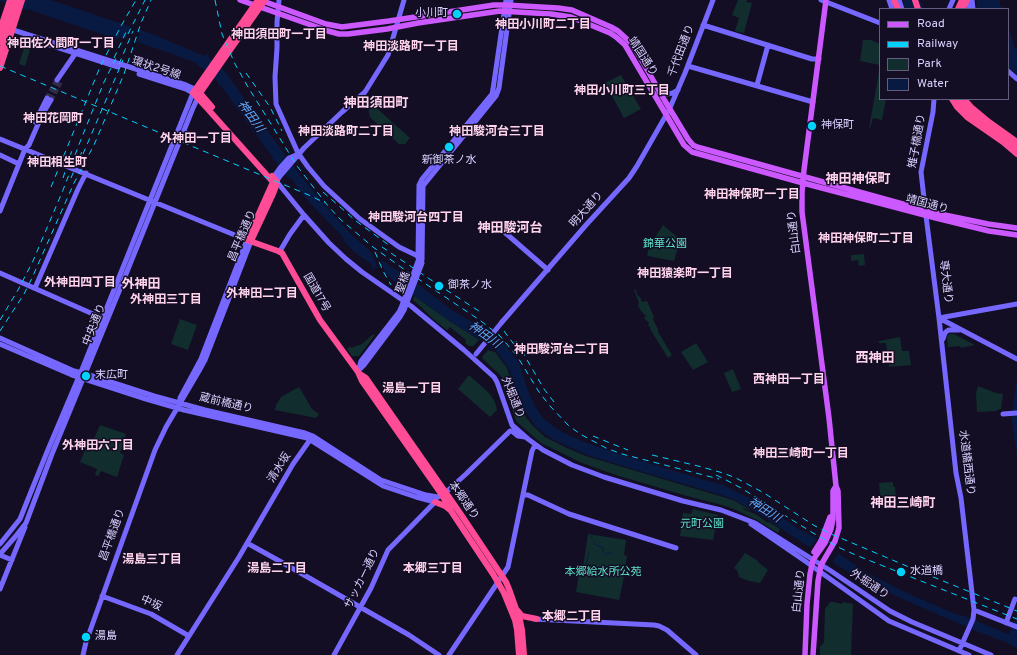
<!DOCTYPE html>
<html>
<head>
<meta charset="utf-8">
<style>
	body { margin:0 }
	#map { position:relative; width:1017px; height:655px; overflow:hidden; background:#130e24; font-family:Overpass,sans-serif }
	canvas { display:block }
	.legend { position:absolute; left:879px; top:8px; width:130px; height:92px; box-sizing:border-box; background:#130e24; border:1px solid #635c7c; margin:0; padding:5px 7px; list-style:none; font-size:12px; color:#dad1ff }
	.legend li { display:flex; align-items:center; gap:8px; height:20px }
	.legend b { width:20px; border:1px solid #635c7c }
</style>
</head>
<body>
<div id="map">
<canvas width="1017" height="655"></canvas>
<ul class="legend">
<li><b style="height:5px;background:#cc58ff"></b>Road</li>
<li><b style="height:5px;background:#00d2fc"></b>Railway</li>
<li><b style="height:11px;background:#112d2e"></b>Park</li>
<li><b style="height:11px;background:#091a42"></b>Water</li>
</ul>
</div>
<script>
const ctx = document.querySelector('canvas').getContext('2d');
ctx.lineJoin = 'round';
function fill(path, color) {
  ctx.fillStyle = color;
  ctx.fill(path, 'evenodd');
}
function poly(rows) {
  const path = new Path2D();
  for (const r of rows) {
    path.moveTo(r[0], r[1]);
    for (let i = 2; i < r.length; i += 2) path.lineTo(r[i], r[i + 1]);
  }
  return path;
}
function stroke(path, color, width, dash) {
  ctx.strokeStyle = color;
  ctx.lineWidth = width;
  ctx.lineCap = dash ? 'butt' : 'round';
  ctx.setLineDash(dash || []);
  ctx.stroke(path);
}
function drawText(font, color, halo, rows, align = 'center') {
  ctx.font = font + ' Overpass,"Noto Sans JP",sans-serif';
  ctx.lineWidth = 3;
  ctx.setLineDash([]);
  ctx.textBaseline = 'middle';
  ctx.strokeStyle = halo;
  ctx.fillStyle = color;
  for (const [text, x, y, turn = 0] of rows) {
    ctx.save();
    ctx.translate(x, y);
    ctx.rotate((+turn || 0) * Math.PI / 180);
    ctx.textAlign = isNaN(turn) ? turn : align;
    if (halo) ctx.strokeText(text, 0, 0);
    ctx.fillText(text, 0, 0);
    ctx.restore();
  }
}
fill(poly([
	[738,0,747,0,746,2,752,3,744,33,735,31,739,18,732,15],
	[863,40,871,40,880,44,880,65,860,61],
	[26,42,32,44,25,66,19,64],
	[879,72,880,72,880,99,886,99,882,120,873,118,870,128,869,128],
	[621,75,641,109,624,118,605,83],
	[369,103,371,103,410,138,405,144,399,144,374,121,370,117,369,113,368,106],
	[663,225,683,242,678,248,674,261,648,256,647,255,650,245],
	[864,254,865,265,859,266,858,260,851,261,851,255],
	[635,289,638,296,640,297,642,302,647,301,654,317,653,320,658,329,658,332,672,355,668,358,650,329,651,328,648,325,649,323,644,318,646,316,641,311,638,306,639,303,634,290],
	[414,296,448,320,479,340,473,346,469,346,465,343,466,341,465,339,450,327,447,330,433,319,421,307,413,300],
	[180,319,197,325,188,350,171,344],
	[949,334,954,334,975,345,961,348,960,346,948,347,947,337],
	[372,335,375,335,359,356,352,356,347,349,350,346,351,348,362,344],
	[900,337,902,351,909,351,911,365,889,367,886,343,879,343,879,341],
	[696,343,708,362,693,370,681,352],
	[488,350,495,352,507,368,517,401,525,416,533,426,545,437,567,448,586,456,733,500,752,511,743,508,743,509,757,515,768,523,769,522,780,529,778,533,757,520,734,509,722,505,687,496,619,476,582,463,541,443,517,422,515,418,501,376,482,358,483,356],
	[733,369,741,389,732,392,724,373],
	[469,375,490,394,495,402,497,410,490,417,458,389],
	[978,386,996,393,1003,394,1001,409,997,410,996,411,977,412,976,393],
	[299,387,312,409,319,414,316,418,275,410,276,405,281,397],
	[100,425,126,434,120,453,124,455,117,477,101,471,98,476,95,475,97,469,80,462,89,440,93,441],
	[893,482,893,486,895,487,897,507,883,508,881,506,879,483],
	[693,509,718,515,713,540,680,536,683,513,691,514],
	[588,534,626,540,624,555,627,556,623,582,619,600,576,592,580,567,583,567],
	[745,553,758,561,758,562,768,570,760,583,749,581,741,578,739,577,737,570,734,568],
	[830,602,834,602,842,604,843,602,853,604,851,655,820,655,820,646,822,645,824,642,825,609]
]), '#112d2e');
fill(poly([
	[0,0,51,0,152,34,204,56,206,54,208,55,209,58,226,72,226,73,296,170,328,209,351,234,371,252,371,253,419,285,453,311,472,322,473,322,483,327,489,328,498,337,506,346,519,363,528,391,536,408,543,418,554,427,564,433,587,443,622,455,704,480,721,484,749,498,774,514,776,513,797,528,816,538,865,572,909,594,953,613,962,616,962,615,1008,634,1009,634,1017,616,1017,648,1005,642,976,631,898,597,868,582,868,581,866,580,864,581,835,564,759,514,731,498,590,456,578,451,552,439,541,431,535,426,524,409,519,399,509,369,498,353,495,350,489,348,478,339,448,320,391,279,389,276,374,267,374,270,372,270,371,264,354,252,343,240,344,238,308,201,290,177,288,178,275,161,272,159,273,158,222,87,220,85,219,86,217,81,202,68,197,66,197,63,155,48,137,42,136,44,119,37,117,40,116,39,27,9,25,10,0,1],
	[902,0,920,0,924,9,906,9],
	[976,0,1000,0,1000,6,1003,7,1004,9,977,9],
	[1008,25,1015,50,1017,49,1017,75,1008,67],
	[1017,380,1017,454,1011,417]
]), '#091a42');
fill(poly([
	[132,25,141,28,136,44,124,40],
	[371,252,380,259,387,277,378,270],
	[491,327,500,335,488,349,479,342],
	[817,538,839,552,833,561,834,565,806,547,812,546]
]), '#130e24');
stroke(poly([
	[591,538,592,536],
	[594,542,596,545,602,547,604,552,606,554,612,553],
	[586,564,589,553]
]), '#091a42', 1);
stroke(poly([
	[47,98,57,80],
	[51,100,61,81]
]), '#312b45', 5, [5, 2.5]);
stroke(poly([
	[279,0,277,22,277,48,275,77,276,104,298,153,308,167,324,186,360,219,399,247,422,258],
	[404,0,388,55,365,92,342,112,304,148,280,176,278,179,277,182,304,215,329,243,346,259,362,272,411,306,464,350,494,377,497,382,512,425,528,439,543,450,572,465,604,477,683,501,721,510,755,523,831,571,890,611,912,622,991,655],
	[821,0,880,23],
	[889,0,892,9],
	[899,0,902,9],
	[966,0,968,2,969,9],
	[972,0,973,9],
	[949,9,953,0],
	[703,25,812,59,819,59],
	[44,43,118,67],
	[688,66,813,102],
	[1008,71,1017,79],
	[57,80,75,54,76,53],
	[757,85,768,45],
	[659,92,663,94,667,94,673,93,678,90],
	[934,99,933,112,921,172,926,216,939,318,956,473,961,498,974,610,973,619,959,651],
	[35,122,47,98],
	[0,139,247,240,201,359,180,398,180,404],
	[0,155,19,164],
	[273,181,275,175,280,168,289,158,296,155],
	[0,211,25,149,29,145,42,115,51,100],
	[494,223,548,270],
	[280,251,290,234,304,215],
	[418,258,419,185,422,179,492,94,493,89,506,0],
	[422,260,423,186,427,181,496,96,499,88,511,0],
	[0,273,102,318],
	[35,288,78,189,86,173],
	[939,318,1017,359],
	[939,318,1017,304],
	[502,322,586,225,629,178,637,166,669,110,685,73,713,0],
	[0,338,74,371,86,374,154,396,205,410,305,433,313,436,381,480,426,495,438,497,442,495],
	[943,339,945,333,947,331,949,330,959,330],
	[0,344,72,375,146,399,184,410,307,438,383,486,416,497,435,502],
	[358,371,364,365,400,317,404,310],
	[358,372,361,361,399,312,401,308],
	[1003,414,1017,413],
	[444,494,466,474,510,431,512,431,518,436,525,437],
	[523,495,528,495,569,514,676,548],
	[751,524,805,561,889,621,969,655],
	[247,543,283,563,409,635,439,655],
	[0,544,20,519,47,452,83,367,193,93,186,89,139,74],
	[0,554,15,537,26,523,52,454,120,289,193,108,200,93,195,89,186,85,10,29],
	[0,555,12,560],
	[0,589,25,527],
	[102,596,151,614,189,636],
	[974,610,1017,627],
	[534,619,654,625,659,626,667,630,696,655],
	[1006,623,1015,599],
	[83,655,86,642,155,450,166,427,199,371,205,360,251,241],
	[177,655,239,557,293,464,312,437],
	[334,655,371,588,388,550,436,501],
	[449,655,508,567,532,451,535,445]
]), '#7668ff', 5);
stroke(poly([
	[240,0,328,31,339,34,348,34,387,29,418,23,500,11,551,14,571,17,610,33,616,37,625,45,684,145,692,152,803,183,936,218,989,231,1017,235],
	[260,0,326,24,342,27,389,21,494,5,506,5,558,8,572,10,611,27,618,31,630,42,637,52,665,101,688,139,693,145,697,147,935,213,988,224,1017,228],
	[821,541,830,517],
	[805,655,807,604,810,574,813,560,825,543,831,529,833,519,833,491,836,486],
	[813,655,818,581,821,565,835,541,839,528,838,491,836,486,829,418,802,212,802,192,804,170,826,0]
]), '#cc58ff', 5.5);
stroke(poly([
	[258,0,193,93,206,107,273,182,247,240,278,251,282,253,320,320,358,372,362,381,442,495,451,511,493,574,504,593,515,620,517,630,519,655],
	[894,0,898,9],
	[915,0,918,9],
	[958,9,962,0],
	[0,30,10,0],
	[0,68,22,0],
	[952,99,957,107,967,117,1003,142,1017,154],
	[957,99,968,111,1007,140,1017,148],
	[964,99,971,107,989,122],
	[212,107,200,93,265,0],
	[989,122,1017,142],
	[251,241,273,194,276,186,277,182,272,176],
	[360,374,366,378,400,427,460,513,506,582,509,589,520,620,522,630,524,655],
	[435,502,445,506,450,510],
	[518,611,522,616,537,619]
]), '#ff4c96', 6);
stroke(poly([
	[215,0,222,34,235,64,248,87,297,166,328,206,340,219,373,247,405,270,481,321,500,336,517,356,539,392,550,406,568,425,580,434,606,448,622,454,719,479],
	[128,34,145,0],
	[114,58,126,32],
	[119,64,133,31],
	[0,66,256,173,311,196,325,203],
	[246,73,270,107,282,131],
	[83,154,123,60],
	[75,155,80,142,104,82,118,54],
	[63,178,73,147],
	[71,178,83,149],
	[51,187,100,67,121,26,136,0],
	[323,192,356,221,390,246],
	[382,247,437,284,482,313],
	[375,252,383,271,391,285],
	[0,320,18,290,33,261,63,190,70,172],
	[0,331,24,294,32,278,74,183,94,145,124,74,141,23,151,0],
	[504,331,516,347],
	[516,341,544,389,554,402],
	[593,436,615,445,628,450],
	[652,455,702,467,723,473,736,478,764,493,815,526,831,534,916,570,1017,611],
	[716,475,726,480,741,488,813,533,840,548,858,556,1017,619]
]), '#00d2fc', 1, [6, 5]);
stroke(poly([
	[401,308,418,261],
	[404,310,422,263],
	[476,354,502,322]
]), '#7668ff', 5);
stroke(poly([
	[814,552,821,541]
]), '#cc58ff', 5.5);
stroke(poly([
	[962,9,967,0],
	[0,42,14,0],
	[0,56,18,0]
]), '#ff4c96', 6);
for (const [x, y, r, color] of [
	[457,14,5,"#00d2fc"],
	[812,126,5,"#00d2fc"],
	[449,147,5,"#00d2fc"],
	[439,286,5,"#00d2fc"],
	[86,376,5,"#00d2fc"],
	[901,572,5,"#00d2fc"],
	[86,637,5,"#00d2fc"]
]) {
  const dot = new Path2D();
  dot.arc(x, y, r, 0, 2 * Math.PI);
  ctx.fillStyle = color;
  ctx.fill(dot);
  stroke(dot, '#130e24', 1.5);
}
drawText('11px', '#dad1ff', '#130e24', [
	["小川町",448,14,"right"],
	["神保町",821,126],
	["新御茶ノ水",449,161,"center"],
	["御茶ノ水",448,286],
	["末広町",95,376],
	["水道橋",910,572],
	["湯島",95,637]
], 'left');
drawText('11px', '#dad1ff', '#130e24', [
	["千代田通り",682,51,-69],
	["靖国通り",642,57,57],
	["環状2号線",156,69,18],
	["雉子橋通り",918,141,-80],
	["靖国通り",927,205,15],
	["明大通り",587,210,-48],
	["白山通り",795,232,-97],
	["昌平橋通り",243,236,-67],
	["専大通り",945,282,83],
	["聖橋",404,283,-70],
	["国道17号",316,293,60],
	["中央通り",95,325,-68],
	["外堀通り",512,398,68],
	["蔵前橋通り",226,404,13],
	["水道橋西通り",966,463,83],
	["清水坂",280,468,-58],
	["本郷通り",463,501,55],
	["昌平橋通り",113,535,-70],
	["サッカー通り",363,579,-64],
	["外堀通り",869,585,34],
	["白山通り",800,591,-84],
	["中坂",151,604,24]
]);
drawText('11px', '#5ce1c8', '#130e24', [
	["錦華公園",665,245],
	["元町公園",702,525],
	["本郷給水所公苑",603,573]
]);
drawText('bold 12px', '#ffd3ec', '#130e24', [
	["神田小川町二丁目",543,26],
	["神田須田町一丁目",279,36],
	["神田佐久間町一丁目",61,45],
	["神田淡路町一丁目",411,48],
	["神田小川町三丁目",622,92],
	["神田花岡町",53,120],
	["神田淡路町二丁目",346,133],
	["神田駿河台三丁目",497,133],
	["外神田一丁目",196,140],
	["神田相生町",57,164],
	["神田神保町一丁目",752,196],
	["神田駿河台四丁目",416,219],
	["神田神保町二丁目",866,240],
	["神田猿楽町一丁目",685,275],
	["外神田四丁目",80,284],
	["外神田二丁目",262,295],
	["外神田三丁目",166,301],
	["神田駿河台二丁目",562,351],
	["西神田一丁目",789,381],
	["湯島一丁目",412,390],
	["外神田六丁目",98,447],
	["神田三崎町一丁目",801,455],
	["湯島三丁目",152,561],
	["湯島二丁目",277,570],
	["本郷三丁目",433,570],
	["本郷二丁目",572,618]
]);
drawText('italic 12px', '#5faaff', '#130e24', [
	["神田川",250,117,54],
	["神田川",484,336,35],
	["神田川",764,511,32]
]);
drawText('bold 13px', '#ffd3ec', '#130e24', [
	["神田須田町",376,104],
	["神田神保町",858,180],
	["神田駿河台",510,229],
	["外神田",141,285],
	["西神田",875,359],
	["神田三崎町",903,504]
]);
</script>
</body>
</html>
